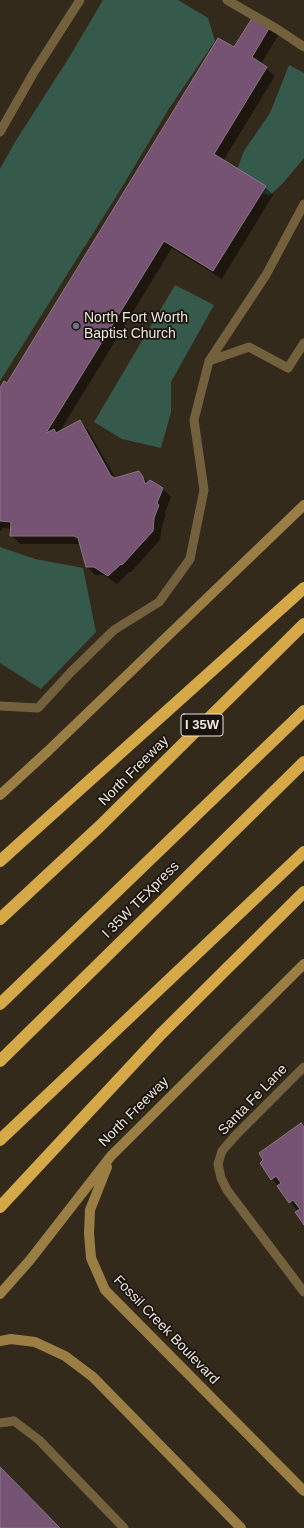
<!DOCTYPE html>
<html>
<head>
<meta charset="utf-8">
<style>
	body { margin:0 }
	canvas { display:block; background:#342a1b }
</style>
</head>
<body>
<canvas width="304" height="1528"></canvas>
<script>
const ctx = document.querySelector('canvas').getContext('2d');
ctx.lineJoin = 'round';
function fill(path, color) {
  ctx.fillStyle = color;
  ctx.fill(path, 'evenodd');
}
function poly(rows) {
  const path = new Path2D();
  for (const r of rows) {
    path.moveTo(r[0], r[1]);
    for (let i = 2; i < r.length; i += 2) path.lineTo(r[i], r[i + 1]);
  }
  return path;
}
function stroke(path, color, width, dash) {
  ctx.strokeStyle = color;
  ctx.lineWidth = width;
  ctx.lineCap = dash ? 'butt' : 'round';
  ctx.setLineDash(dash || []);
  ctx.stroke(path);
}
function drawText(font, color, halo, rows, align = 'center') {
  ctx.font = font + ' Helvetica,sans-serif';
  ctx.lineWidth = 3.5;
  ctx.setLineDash([]);
  ctx.textBaseline = 'middle';
  ctx.strokeStyle = halo;
  ctx.fillStyle = color;
  for (const [text, x, y, turn = 0] of rows) {
    ctx.save();
    ctx.translate(x, y);
    ctx.rotate((+turn || 0) * Math.PI / 180);
    ctx.textAlign = isNaN(turn) ? turn : align;
    if (halo) ctx.strokeText(text, 0, 0);
    ctx.fillText(text, 0, 0);
    ctx.restore();
  }
}
fill(poly([
	[103,0,178,0,208,18,215,41,170,107,119,192,0,381,0,169,15,142,70,56],
	[289,65,304,73,304,158,283,183,269,196,233,180,244,151,270,113],
	[175,285,214,305,171,382,171,412,161,448,122,439,94,422],
	[0,547,35,559,83,568,96,632,41,689,0,663]
]), '#35594a');
fill(poly([
	[254,16,279,34,261,64,275,76,223,161,265,187,273,195,222,279,172,248,59,433,80,421,88,430,116,479,139,472,148,482,163,489,171,497,165,512,166,514,162,526,160,540,131,572,129,572,117,584,104,575,95,575,87,567,80,544,20,544,11,535,12,529,3,528,0,532,0,389,7,384,234,48],
	[304,1127,304,1223,298,1211,290,1202,279,1186,272,1179]
]), '#0007');
const building = poly([
	[254,15,271,25,252,57,267,67,214,154,266,186,213,271,164,241,46,433,54,429,56,433,80,420,111,476,115,478,139,471,143,477,145,484,150,480,163,488,157,503,159,505,154,518,153,531,122,565,121,564,108,576,94,567,86,567,78,538,74,536,10,536,11,522,0,521,0,388,4,381,7,383,218,38,234,47,254,15],
	[301,1123,304,1127,304,1225,295,1212,300,1209,293,1200,289,1203,277,1186,281,1183,276,1176,271,1180,260,1163,263,1160,259,1153,301,1123],
	[0,1467,60,1528,0,1528,0,1467]
]);
fill(building, '#765372');
stroke(building, '#877785', 1);
stroke(poly([
	[227,0,277,29,304,47],
	[0,132,34,72,80,0],
	[209,361,249,347,288,368,304,343],
	[0,706,38,708,71,672,114,630,159,602,190,559,204,490,194,420,209,361,266,275,304,204],
	[304,1067,235,1136,222,1151,218,1164,221,1178,227,1190,304,1292],
	[0,1423,14,1421,39,1440,124,1528]
]), '#73613d', 9);
stroke(poly([
	[0,795,48,751,304,505],
	[107,1167,90,1210,89,1233,91,1258,105,1290,304,1491],
	[0,1294,30,1260,111,1156,304,964],
	[0,1341,11,1339,35,1342,65,1356,93,1377,241,1528]
]), '#9b7e43', 10);
stroke(poly([
	[0,861,304,588],
	[0,919,100,826,304,624],
	[0,1004,304,711],
	[0,1061,304,762],
	[0,1140,304,852],
	[0,1207,161,1034,304,892]
]), '#d5a848', 12);
for (const [x, y, r, color] of [
	[76,326,4,"#6b7280"]
]) {
  const dot = new Path2D();
  dot.arc(x, y, r, 0, 2 * Math.PI);
  ctx.fillStyle = color;
  ctx.fill(dot);
  stroke(dot, '#18140d', 1.5);
}
for (const [x, y, w] of [
	[202,725,42]
]) {
  const box = new Path2D();
  box.roundRect(x - w / 2, y - 11, w, 22, 3);
  ctx.fillStyle = '#18140d';
  ctx.fill(box);
  stroke(box, '#eee7de', 1);
}
drawText('bold 13px', '#eee7de', null, [
	["I 35W",202,725]
]);
drawText('14px', '#eee7de', '#18140d', [
	["North Fort Worth",84,318],
	["Baptist Church",84,334]
], 'left');
drawText('14px', '#eee7de', '#18140d', [
	["North Freeway",134,771,-45],
	["I 35W TEXpress",141,900,-45],
	["Santa Fe Lane",253,1100,-46],
	["North Freeway",134,1112,-45],
	["Fossil Creek Boulevard",166,1330,46]
]);
</script>
</body>
</html>
